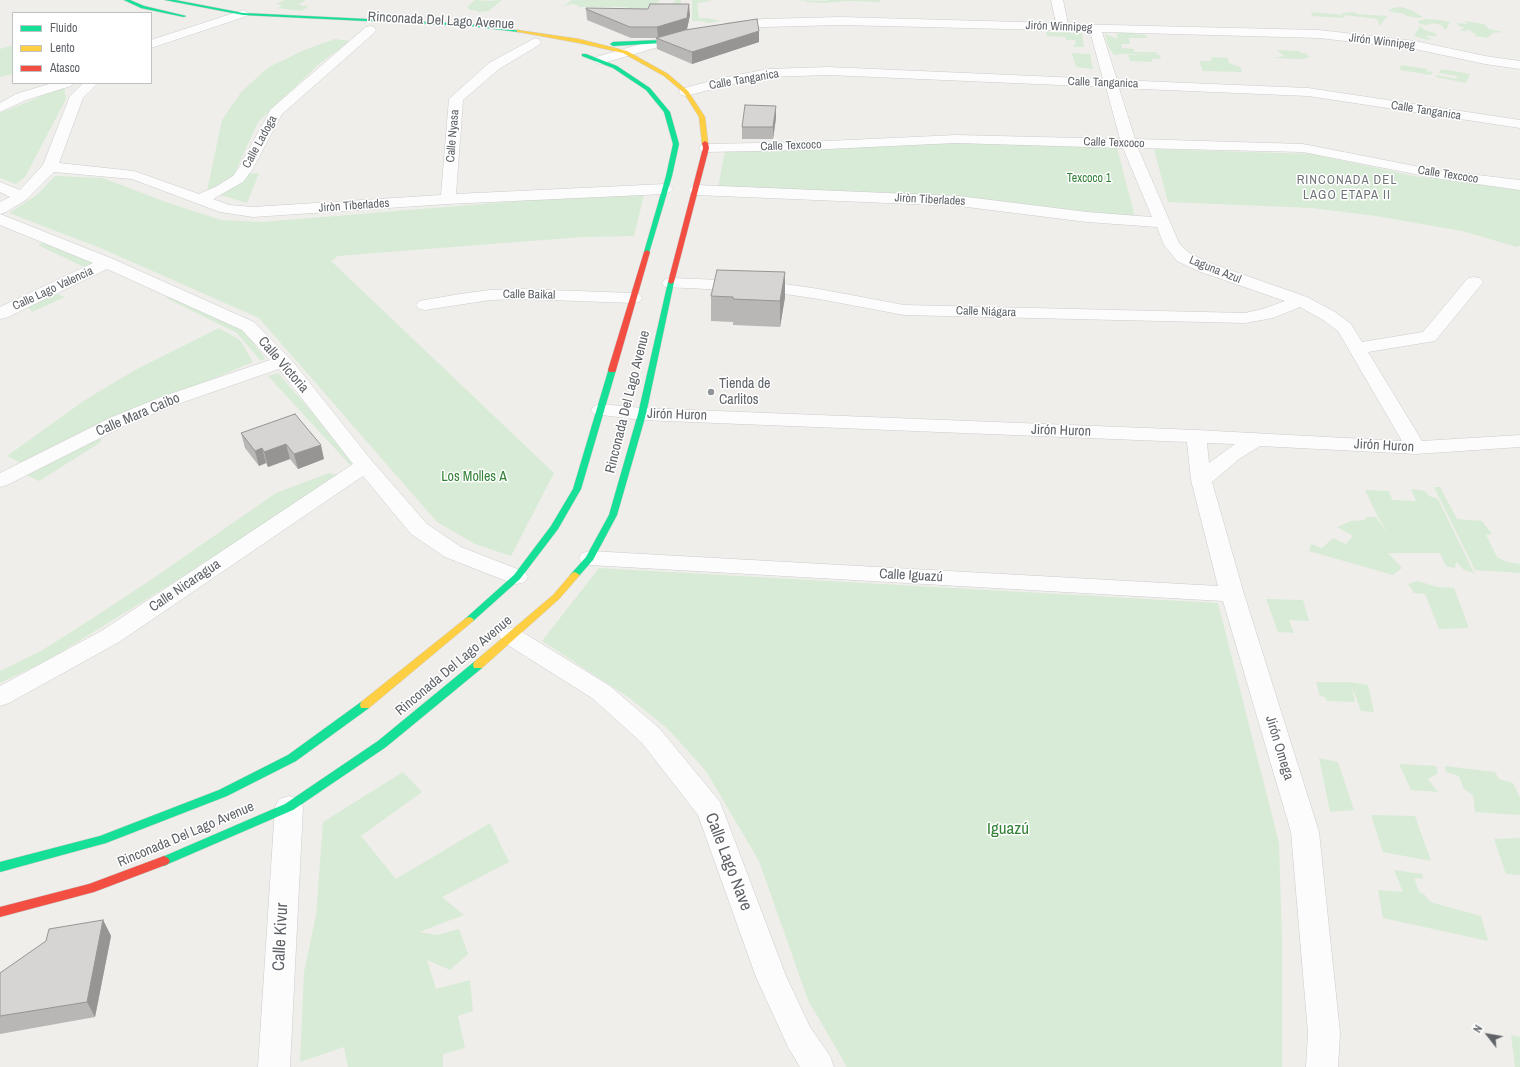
<!DOCTYPE html>
<html>
<head>
<meta charset="utf-8">
<style>
	body { margin:0 }
	#map { position:relative; width:1520px; height:1067px; overflow:hidden; background:#efeeea; font-family:"Archivo Narrow",sans-serif }
	canvas { display:block }
	.legend { position:absolute; left:12px; top:12px; width:140px; height:72px; box-sizing:border-box; background:#fff; border:1px solid #bfc1c3; margin:0; padding:5px 7px; list-style:none; font-size:12px; color:#5f6368 }
	.legend li { display:flex; align-items:center; gap:8px; height:20px }
	.legend b { width:20px; border:1px solid #bfc1c3 }
	.north { position:absolute; left:1468px; top:1015px; width:40px; height:40px; -webkit-text-stroke:3px #fff; paint-order:stroke; rotate:301deg; font-size:11px; font-weight:700; line-height:16px; text-align:center; color:#5f6368 }
	.north::after { content:''; display:block; margin:auto; width:14px; height:18px; background:#5f6368; clip-path:polygon(50% 0,100% 100%,50% 72%,0 100%) }
</style>
</head>
<body>
<div id="map">
<canvas width="1520" height="1067"></canvas>
<ul class="legend">
<li><b style="height:5px;background:#16e098"></b>Fluido</li>
<li><b style="height:5px;background:#ffcf43"></b>Lento</li>
<li><b style="height:5px;background:#f24e42"></b>Atasco</li>
</ul>
<div class="north">N</div>
</div>
<script>
const ctx = document.querySelector('canvas').getContext('2d');
ctx.lineJoin = 'round';
function fill(path, color) {
  ctx.fillStyle = color;
  ctx.fill(path, 'evenodd');
}
function poly(rows) {
  const path = new Path2D();
  for (const r of rows) {
    path.moveTo(r[0], r[1]);
    for (let i = 2; i < r.length; i += 2) path.lineTo(r[i], r[i + 1]);
  }
  return path;
}
function stroke(path, color, width, dash) {
  ctx.strokeStyle = color;
  ctx.lineWidth = width;
  ctx.lineCap = dash ? 'butt' : 'round';
  ctx.setLineDash(dash || []);
  ctx.stroke(path);
}
function drawText(font, color, halo, rows, align = 'center') {
  ctx.font = font + ' "Archivo Narrow",sans-serif';
  ctx.lineWidth = 3;
  ctx.setLineDash([]);
  ctx.textBaseline = 'middle';
  ctx.strokeStyle = halo;
  ctx.fillStyle = color;
  for (const [text, x, y, turn = 0] of rows) {
    ctx.save();
    ctx.translate(x, y);
    ctx.rotate((+turn || 0) * Math.PI / 180);
    ctx.textAlign = isNaN(turn) ? turn : align;
    if (halo) ctx.strokeText(text, 0, 0);
    ctx.fillText(text, 0, 0);
    ctx.restore();
  }
}
fill(poly([
	[284,0,306,0,298,5,309,6,301,11,278,8,282,5,277,4],
	[475,0,488,1,502,0,489,11,479,12,474,10,470,10,467,7],
	[572,0,659,0,658,3,663,5,674,3,675,0,681,0,681,1,678,16,622,13,627,7,578,7,578,5,571,4,562,7],
	[692,0,710,0,710,1,697,3,699,18,707,18,721,21,708,23,700,21,692,21],
	[794,0,826,1,827,0,881,0,880,2,847,1,826,3,806,2,806,1],
	[1401,7,1411,10,1423,17,1419,18,1407,16,1404,14,1388,11,1393,8],
	[1311,12,1343,15,1342,13,1356,12,1356,14,1387,16,1380,26,1377,19,1345,15,1344,18,1312,16],
	[1425,19,1440,20,1450,22,1446,30,1441,25,1432,23,1427,25,1420,24,1418,21],
	[1464,21,1484,24,1489,29,1503,32,1493,33,1487,38,1475,36,1476,34,1470,32,1472,30,1460,31,1464,27,1459,26,1456,23,1468,24],
	[1420,26,1424,30,1435,33,1437,36,1427,36,1426,37,1432,39,1427,40,1414,36],
	[1123,30,1138,30,1135,34,1145,35,1148,38,1129,38,1130,44,1121,44,1122,48,1134,49,1134,52,1156,52,1157,55,1124,54,1114,55,1108,46,1105,34,1118,39,1116,33],
	[1046,32,1082,33,1084,47,1074,47,1073,45,1076,44,1075,40,1066,40,1066,37,1047,36],
	[335,39,350,41,319,64,258,122,234,175,259,173,247,203,207,191,222,120,242,91,269,67,304,50],
	[13,45,13,74,0,77,0,49],
	[1277,50,1300,51,1300,53,1305,53,1310,57,1302,59,1273,58,1284,56],
	[1072,53,1090,54,1093,69,1076,67],
	[1128,55,1160,55,1161,58,1152,59,1152,62,1130,61],
	[1211,57,1228,58,1229,63,1240,67,1242,72,1203,71,1199,61,1209,61,1212,59],
	[1401,65,1427,69,1426,71,1433,72,1431,75,1400,70],
	[1441,69,1453,71,1470,74,1466,83,1436,77,1436,75,1456,79,1458,76,1439,73],
	[64,87,66,99,25,177,16,184,0,178,0,113],
	[966,142,1117,148,1135,217,961,197,718,188,725,151],
	[1154,149,1312,154,1414,176,1520,190,1520,246,1517,247,1462,231,1376,216,1312,208,1168,202],
	[55,176,103,178,163,201,221,220,242,221,262,222,580,196,644,195,634,236,585,237,516,242,338,256,331,261,554,473,511,556,475,544,437,522,259,318,98,247,9,213,38,194],
	[45,242,94,262,84,267,38,245],
	[58,294,65,297,32,312,28,306],
	[171,296,244,331,265,358,261,361,237,333,166,298],
	[219,328,240,340,253,362,152,404,23,464,7,456,85,400,135,370],
	[278,373,356,463,350,465,268,376],
	[102,436,101,442,39,481,24,474],
	[329,473,345,476,50,659,0,683,0,671,41,651,93,618,152,579,276,493],
	[1434,487,1440,487,1457,519,1482,521,1492,534,1486,535,1497,557,1507,562,1520,564,1520,573,1475,570],
	[1411,489,1425,491,1429,496,1438,499,1474,573,1464,570,1456,562,1455,568,1446,566,1440,553,1388,553,1402,568,1393,575,1309,551,1311,544,1322,548,1333,538,1346,544,1353,536,1337,527,1351,521,1365,520,1366,517,1376,517,1388,534,1377,515,1365,490,1389,491,1392,500,1416,501],
	[599,568,1218,603,1279,843,1282,940,1282,1067,847,1067,808,1000,759,861,706,771,667,728,628,697,542,641],
	[1418,581,1437,587,1454,588,1469,628,1439,629,1425,594,1414,593,1408,584],
	[1266,599,1303,600,1309,621,1289,620,1294,633,1278,632],
	[1316,682,1350,682,1368,685,1374,712,1361,711,1352,687,1355,702,1327,701,1325,697,1320,696],
	[1319,758,1338,762,1354,810,1330,812],
	[1399,764,1436,766,1438,773,1428,779,1438,792,1411,790],
	[1445,766,1495,772,1499,779,1513,783,1520,798,1520,815,1475,812,1473,795,1464,789,1459,776,1446,772],
	[403,772,422,792,361,836,396,879,490,823,509,862,442,897,464,915,419,932,438,935,459,929,468,954,450,970,427,960,436,989,470,980,473,1011,458,1016,465,1048,443,1054,443,1067,348,1067,344,1047,300,1062,304,972,316,915,323,822],
	[1371,815,1415,816,1431,861,1383,852],
	[1520,838,1520,875,1506,874,1494,839],
	[1394,870,1422,874,1423,879,1414,878,1419,892,1424,894,1430,902,1481,916,1488,941,1383,918,1378,890,1403,892],
	[1511,1035,1520,1037,1520,1067,1515,1067]
]), '#d8ebd6');
const street = poly([
	[1051,0,1063,0,1068,24,1319,30,1415,41,1485,56,1520,61,1520,69,1485,64,1415,49,1319,38,1102,32,1117,80,1308,88,1520,120,1520,128,1308,96,1119,88,1135,139,1303,144,1435,170,1520,180,1520,190,1435,178,1303,152,1138,148,1179,243,1189,253,1210,263,1307,297,1335,312,1351,324,1362,342,1423,332,1468,278,1474,277,1480,278,1483,282,1480,286,1435,341,1368,352,1422,441,1520,435,1520,447,1416,454,1260,446,1239,459,1212,482,1244,594,1319,832,1340,1033,1338,1067,1306,1067,1308,1033,1291,832,1223,601,590,565,582,563,579,558,582,553,590,551,1218,586,1191,480,1187,442,642,420,594,414,591,410,594,406,601,404,642,408,1196,430,1402,441,1338,331,1323,320,1300,307,1273,318,1245,323,904,315,819,299,771,292,665,287,662,283,665,279,671,278,771,282,819,289,904,305,1245,313,1263,309,1285,301,1198,271,1177,261,1164,245,1157,227,1087,222,959,206,696,195,691,193,688,190,691,187,696,185,959,196,1087,212,1152,217,1123,148,956,143,806,150,706,152,701,151,699,148,701,145,706,144,806,142,956,135,1120,139,1106,87,828,75,768,77,728,85,686,96,681,95,679,92,681,89,722,78,768,69,828,67,1103,79,1090,31,840,25,764,27,728,31,724,30,722,27,724,24,728,23,764,19,840,17,1056,23,1051,0],
	[1207,443,1235,444,1209,463,1207,443],
	[243,10,247,12,249,14,247,16,151,48,151,40,243,10],
	[370,26,374,27,376,30,374,33,282,114,252,170,243,182,213,199,229,205,253,207,441,195,449,99,489,63,535,38,539,39,541,42,539,45,499,69,463,100,456,194,665,184,670,186,673,189,670,192,665,194,448,204,253,217,220,212,132,179,54,172,27,199,6,212,0,214,0,202,10,197,0,192,0,182,20,190,43,165,70,96,83,83,98,83,83,98,59,163,134,171,199,194,217,186,233,176,238,169,271,109,366,27,370,26],
	[675,34,679,35,681,38,679,41,600,64,596,63,594,60,596,57,675,34],
	[52,83,73,83,71,86,26,100,0,112,0,103,16,94,52,83],
	[0,214,113,259,254,322,294,363,372,461,427,524,461,547,525,572,528,577,525,582,517,584,509,582,445,557,411,534,363,476,119,642,9,703,0,706,0,686,103,630,353,464,279,369,175,405,126,425,7,485,0,487,0,473,112,417,161,397,270,360,242,330,107,269,6,318,0,319,0,307,93,263,0,225,0,214],
	[521,289,633,293,639,294,642,298,639,302,633,303,521,299,490,300,425,310,419,309,416,305,419,301,460,294,490,290,521,289],
	[511,628,519,630,610,686,660,729,720,802,786,976,810,1027,830,1056,834,1067,800,1067,788,1047,756,977,698,815,642,743,592,698,503,642,499,636,503,630,511,628],
	[289,796,299,799,303,807,290,1067,258,1067,275,807,279,799,289,796]
]);
const fast = poly([
	[124,0,130,0,144,6,186,16,184,17,141,8,124,0],
	[165,0,175,0,243,13,469,24,521,31,519,32,469,26,243,15,165,0],
	[660,40,663,42,662,43,613,46,610,44,613,42,660,40],
	[582,54,586,54,617,66,650,88,670,112,679,144,672,176,649,253,645,253,644,252,666,176,673,144,664,112,646,90,613,68,582,56,582,54],
	[671,280,674,282,646,414,617,515,593,560,578,577,572,577,570,575,586,557,609,515,638,414,668,282,671,280],
	[609,368,615,368,616,370,581,489,558,529,520,579,472,622,466,622,464,620,466,618,514,575,551,526,573,489,609,368],
	[478,661,482,662,483,665,482,668,386,747,293,810,168,864,164,866,160,864,158,861,160,858,285,804,378,741,474,662,478,661],
	[365,701,369,702,370,705,369,708,296,761,227,796,106,843,0,872,0,862,100,836,219,790,288,755,361,702,365,701]
]);
const slow = poly([
	[517,30,579,39,627,51,668,74,688,91,705,117,708,143,705,145,702,143,699,117,684,93,664,76,623,53,579,43,519,32,517,32,517,30],
	[575,572,580,575,559,599,482,668,474,668,473,665,474,662,553,595,572,573,575,572],
	[469,617,472,618,474,620,472,622,369,708,361,708,360,705,361,702,466,618,469,617]
]);
const jam = poly([
	[705,141,708,143,709,148,674,282,671,284,668,282,703,148,702,143,705,141],
	[647,250,650,252,616,370,615,372,609,372,608,370,644,252,647,250],
	[164,856,168,858,170,861,168,864,94,892,0,917,0,907,89,884,164,856]
]);
stroke(street, '#cbcccc', 1);
stroke(fast, '#cacacb', 1);
stroke(slow, '#cacacb', 1);
stroke(jam, '#cacacb', 1);
fill(street, '#fdfcfc');
fill(fast, '#16e098');
fill(slow, '#ffcf43');
fill(jam, '#f24e42');
fill(poly([
	[586,9,690,15,687,29,759,42,692,64,657,49,656,38,657,38,631,38,587,20],
	[776,118,773,139,742,139,742,127],
	[711,296,785,297,780,327,733,325,733,322,711,321],
	[295,414,324,459,298,469,290,459,268,467,266,463,259,466,245,448,241,433],
	[103,920,111,936,95,1017,0,1034,0,973]
]), '#b8b7b5');
fill(poly([
	[689,4,690,15,687,29,658,38,657,27],
	[759,31,759,42,692,64,692,52],
	[776,106,776,118,773,139,773,127],
	[785,272,785,297,780,327,780,301],
	[286,444,290,459,268,467,264,452],
	[321,445,324,459,298,469,294,454],
	[262,448,266,463,259,466,255,451],
	[103,920,111,936,95,1017,87,1002]
]), '#969594');
const building = poly([
	[650,4,689,4,687,18,657,27,630,27,586,9,586,8,648,9,650,4],
	[757,19,759,31,692,52,656,38,685,30,757,19],
	[745,105,776,106,773,127,742,127,745,105],
	[717,270,785,272,780,301,733,299,733,297,711,296,717,270],
	[295,414,321,445,294,454,286,444,264,452,262,448,255,451,241,433,295,414],
	[103,920,87,1002,0,1016,0,973,46,941,49,929,103,920]
]);
fill(building, '#d6d5d3');
stroke(building, '#969594', 1);
for (const [x, y, r, color] of [
	[711,392,4,"#919496"]
]) {
  const dot = new Path2D();
  dot.arc(x, y, r, 0, 2 * Math.PI);
  ctx.fillStyle = color;
  ctx.fill(dot);
  stroke(dot, '#fff', 1.5);
}
drawText('12px', '#5f6368', '#fff', [
	["Jirón Winnipeg",1059,27,2],
	["Jirón Winnipeg",1382,42,7],
	["Calle Tanganica",744,80,-10],
	["Calle Tanganica",1103,83,2],
	["Calle Tanganica",1426,111,9],
	["Calle Nyasa",453,136,-85],
	["Calle Ladoga",260,142,-61],
	["Calle Texcoco",1114,143,2],
	["Calle Texcoco",791,146,-2],
	["Calle Texcoco",1448,175,9],
	["Jiròn Tiberlades",930,200,3],
	["Jiròn Tiberlades",354,206,-4],
	["Laguna Azul",1215,270,22],
	["Calle Lago Valencia",53,289,-25],
	["Calle Baikal",529,295,1],
	["Calle Niágara",986,312,2]
]);
drawText('12px', '#348238', '#fff', [
	["Texcoco 1",1089,179]
]);
ctx.letterSpacing = '1px';
drawText('13px', '#70757a', '#fff', [
	["RINCONADA DEL",1347,181],
	["LAGO ETAPA II",1347,196]
]);
ctx.letterSpacing = '0px';
drawText('14px', '#5f6368', '#fff', [
	["Rinconada Del Lago Avenue",441,21,3],
	["Calle Victoria",283,365,49],
	["Rinconada Del Lago Avenue",628,402,-76],
	["Calle Mara Caibo",138,415,-23],
	["Jirón Huron",677,415,2],
	["Jirón Huron",1061,431,2],
	["Jirón Huron",1384,446,3],
	["Calle Iguazú",911,576,3],
	["Calle Nicaragua",185,586,-34],
	["Rinconada Del Lago Avenue",454,666,-40],
	["Jirón Omega",1279,748,73],
	["Rinconada Del Lago Avenue",186,835,-23]
]);
drawText('14px', '#5f6368', '#fff', [
	["Tienda de",719,384],
	["Carlitos",719,400]
], 'left');
drawText('14px', '#348238', '#fff', [
	["Los Molles A",474,477]
]);
drawText('17px', '#348238', '#fff', [
	["Iguazú",1008,829]
]);
drawText('17px', '#5f6368', '#fff', [
	["Calle Lago Nave",728,862,69],
	["Calle Kivur",281,937,-87]
]);
</script>
</body>
</html>
